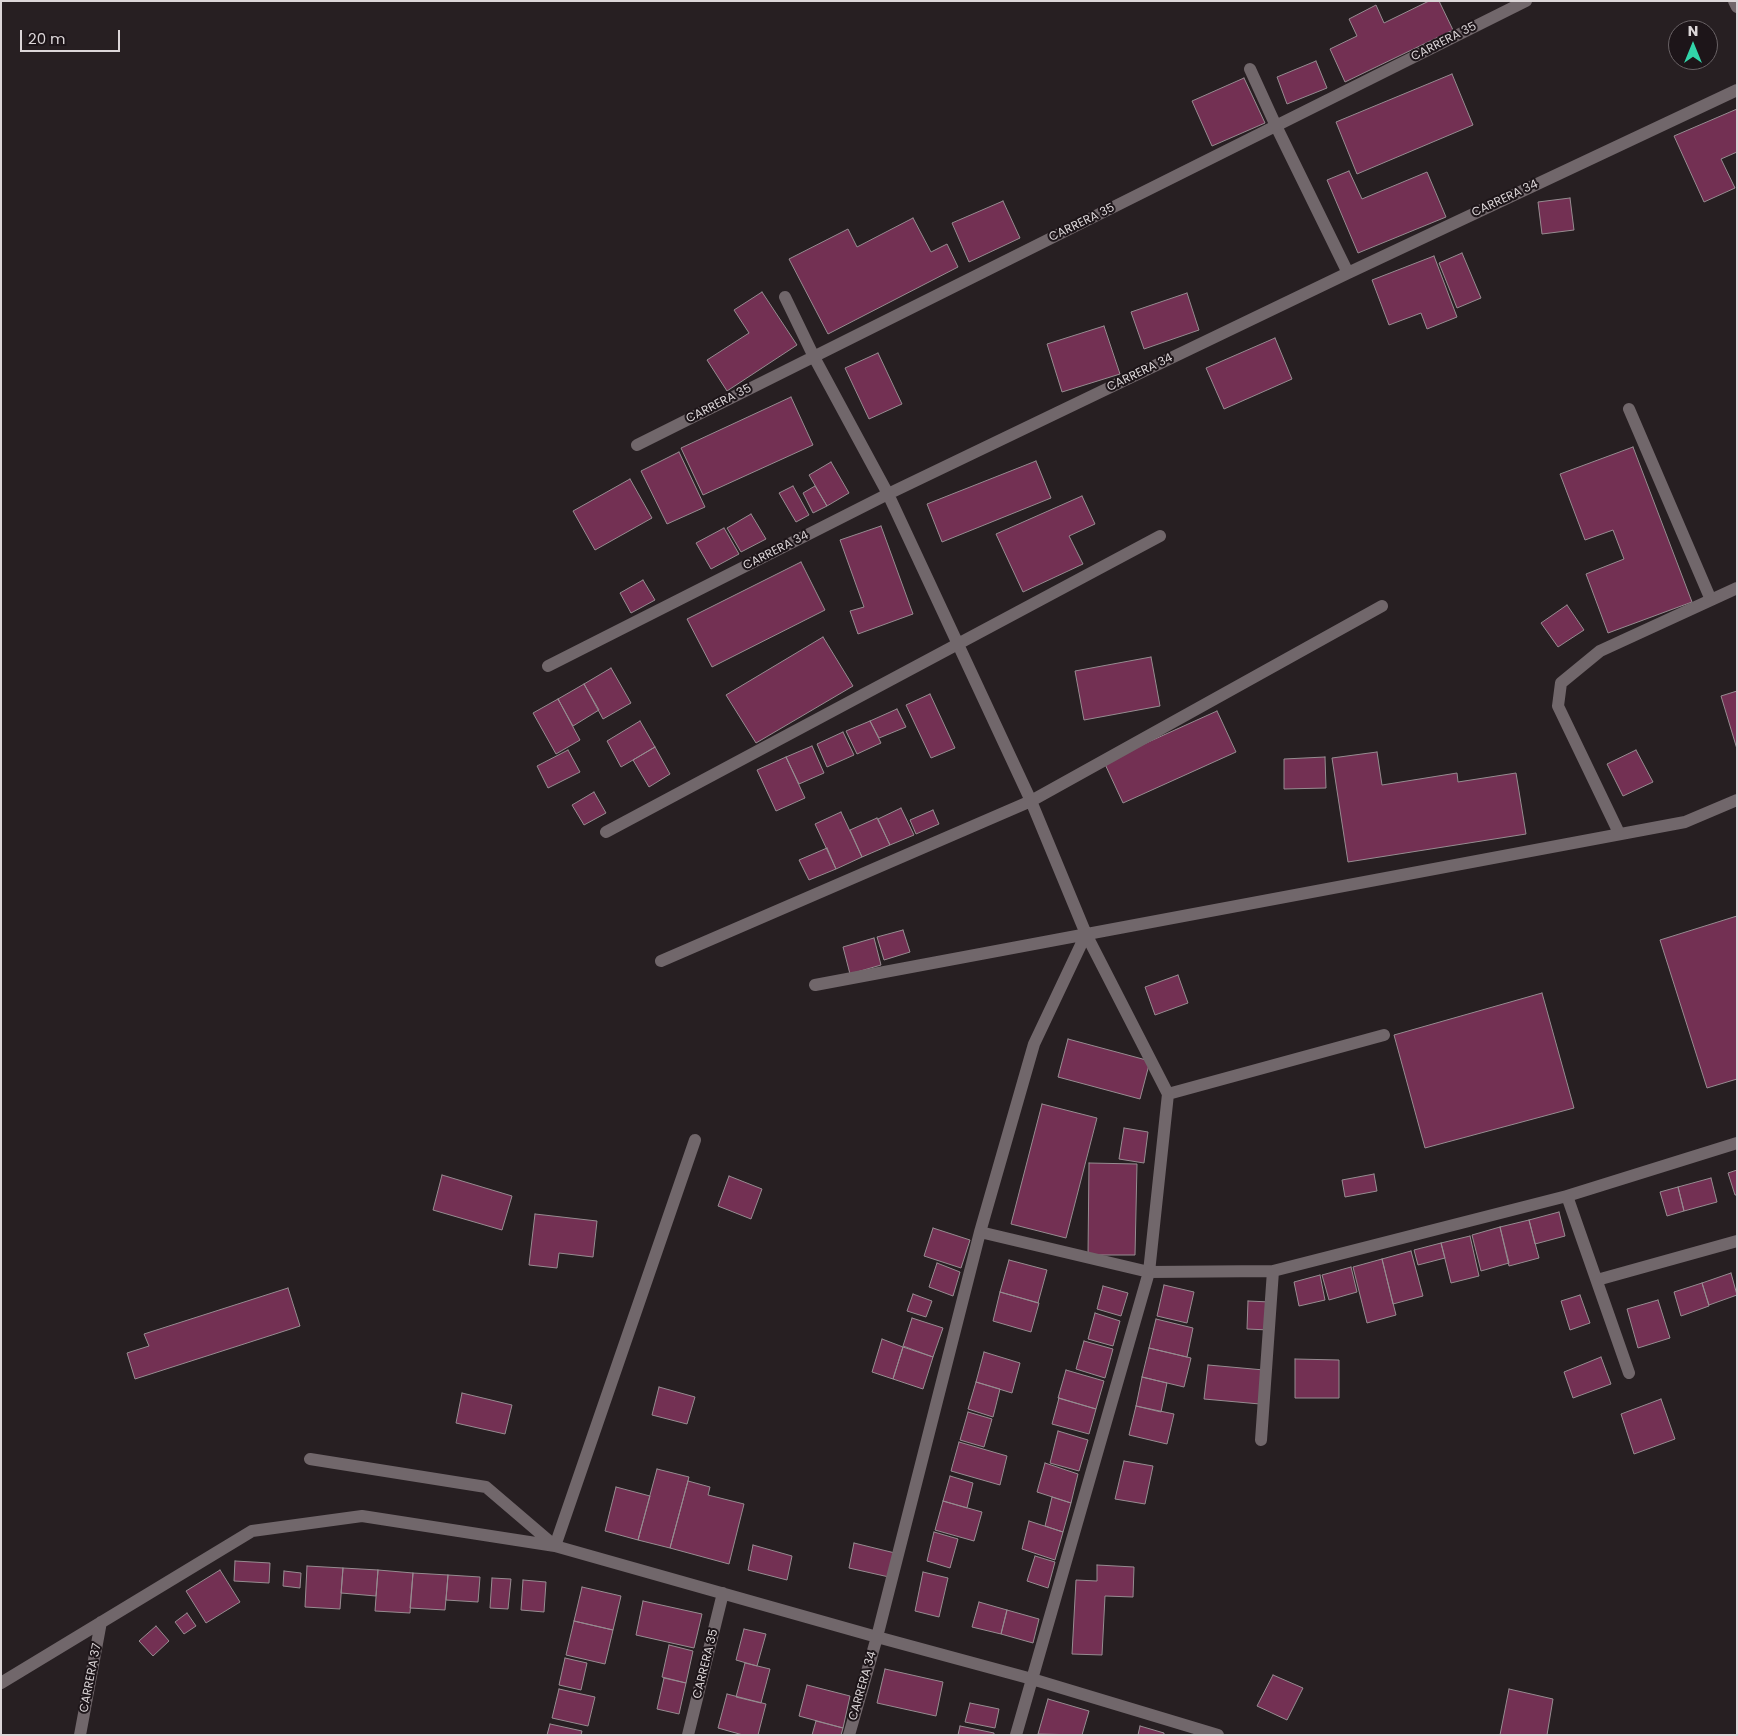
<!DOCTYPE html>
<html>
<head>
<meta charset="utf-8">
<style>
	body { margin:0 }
	#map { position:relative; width:1738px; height:1736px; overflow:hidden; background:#271f22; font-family:Poppins,sans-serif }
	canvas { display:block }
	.frame { position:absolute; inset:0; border:2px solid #dcd6d8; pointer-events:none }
	.north { position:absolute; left:1668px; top:20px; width:50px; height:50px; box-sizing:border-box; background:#1d1519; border:1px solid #696265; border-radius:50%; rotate:0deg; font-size:14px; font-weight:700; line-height:20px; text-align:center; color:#dcd6d8 }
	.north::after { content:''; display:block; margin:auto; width:18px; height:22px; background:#32d4a9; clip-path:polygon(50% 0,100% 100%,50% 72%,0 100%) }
	.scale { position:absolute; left:20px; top:30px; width:100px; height:22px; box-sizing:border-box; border:2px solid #dcd6d8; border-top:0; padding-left:6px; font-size:15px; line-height:18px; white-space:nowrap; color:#dcd6d8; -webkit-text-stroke:4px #1d1519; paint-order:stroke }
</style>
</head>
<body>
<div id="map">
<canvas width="1738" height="1736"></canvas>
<div class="frame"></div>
<div class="north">N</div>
<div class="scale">20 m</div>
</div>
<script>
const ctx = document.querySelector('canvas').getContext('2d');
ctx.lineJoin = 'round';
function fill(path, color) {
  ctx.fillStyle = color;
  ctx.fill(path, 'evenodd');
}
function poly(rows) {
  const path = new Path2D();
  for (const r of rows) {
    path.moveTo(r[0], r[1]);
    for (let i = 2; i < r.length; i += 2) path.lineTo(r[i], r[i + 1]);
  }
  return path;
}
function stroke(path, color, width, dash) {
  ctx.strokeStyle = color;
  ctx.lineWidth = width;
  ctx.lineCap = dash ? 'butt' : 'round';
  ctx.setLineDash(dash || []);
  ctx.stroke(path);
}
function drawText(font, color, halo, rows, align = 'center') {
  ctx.font = font + ' Poppins,sans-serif';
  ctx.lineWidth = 4;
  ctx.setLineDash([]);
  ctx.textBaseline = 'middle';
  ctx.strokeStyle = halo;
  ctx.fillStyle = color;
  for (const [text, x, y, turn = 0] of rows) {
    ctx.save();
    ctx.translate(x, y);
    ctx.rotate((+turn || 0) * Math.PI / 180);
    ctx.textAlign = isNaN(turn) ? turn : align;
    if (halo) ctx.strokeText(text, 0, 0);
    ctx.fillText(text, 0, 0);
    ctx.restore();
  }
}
const building = poly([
	[1429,1,1439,1,1453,30,1345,82,1330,49,1357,36,1349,19,1376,5,1384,23,1429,1],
	[1316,61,1327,88,1287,104,1277,77,1316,61],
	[1452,74,1473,125,1357,174,1336,122,1452,74],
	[1244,78,1265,123,1212,146,1192,101,1244,78],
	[1737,109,1737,152,1721,159,1735,188,1704,202,1674,136,1737,109],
	[1349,171,1362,199,1427,172,1446,217,1358,253,1327,180,1349,171],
	[1570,198,1574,230,1542,234,1538,202,1570,198],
	[1003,201,1020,238,969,262,952,223,1003,201],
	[913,218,931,252,947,244,958,267,828,334,789,259,848,229,857,247,913,218],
	[1462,253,1481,298,1457,308,1439,263,1462,253],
	[1434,256,1457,317,1427,329,1421,313,1389,325,1372,280,1434,256],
	[762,292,797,345,727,391,707,360,749,333,734,310,762,292],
	[1187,293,1199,330,1144,349,1131,312,1187,293],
	[1104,326,1120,374,1062,392,1047,344,1104,326],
	[1275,338,1292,379,1224,409,1206,368,1275,338],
	[878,353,902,404,869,419,845,368,878,353],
	[791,397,813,445,703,495,681,448,791,397],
	[1633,447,1692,602,1608,633,1586,574,1624,559,1613,530,1585,540,1560,474,1633,447],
	[679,452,705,507,667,524,641,471,679,452],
	[1036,461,1051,498,942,542,927,504,1036,461],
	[831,462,849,493,827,506,809,475,831,462],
	[630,479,652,518,595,550,573,511,630,479],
	[793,486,809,515,796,522,779,493,793,486],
	[815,486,827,506,813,513,803,493,815,486],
	[1082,496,1095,524,1069,536,1083,564,1023,592,996,534,1082,496],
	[751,514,766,539,741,552,727,528,751,514],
	[881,526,913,614,858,634,850,611,864,607,840,540,881,526],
	[724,528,739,554,711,569,696,543,724,528],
	[801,562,825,610,712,667,687,619,801,562],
	[643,580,655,600,631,613,620,593,643,580],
	[1567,605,1584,630,1558,647,1541,623,1567,605],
	[823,637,853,686,756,743,726,695,823,637],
	[1151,657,1160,706,1084,720,1075,671,1151,657],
	[611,668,631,703,603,719,584,684,611,668],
	[584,684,599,710,573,726,558,699,584,684],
	[1737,691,1737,749,1721,696,1737,691],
	[930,694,955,748,931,758,906,705,930,694],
	[558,699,580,740,556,754,533,713,558,699],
	[897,709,906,727,879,738,870,721,897,709],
	[1217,711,1236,752,1123,803,1104,762,1217,711],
	[640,721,655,747,621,767,607,741,640,721],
	[870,721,881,743,857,754,846,731,870,721],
	[843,732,854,755,827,767,817,744,843,732],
	[812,746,824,773,799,784,786,757,812,746],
	[655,747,670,774,649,787,633,760,655,747],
	[568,750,580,772,548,788,537,766,568,750],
	[1636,750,1653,782,1623,796,1607,764,1636,750],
	[1377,752,1382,785,1457,773,1458,782,1516,773,1526,834,1348,862,1332,758,1377,752],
	[786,757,805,798,776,811,757,770,786,757],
	[1325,757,1326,788,1284,789,1284,759,1325,757],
	[594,792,606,813,584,825,572,805,594,792],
	[901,808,914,835,890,845,878,819,901,808],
	[933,810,939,824,916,834,910,820,933,810],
	[841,812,862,857,836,869,815,824,841,812],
	[877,818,890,845,862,857,850,830,877,818],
	[827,848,836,869,809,880,799,860,827,848],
	[1737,916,1737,1079,1707,1088,1660,940,1737,916],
	[903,930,910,952,884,960,877,937,903,930],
	[874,938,881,965,850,974,843,947,874,938],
	[1178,975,1188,1003,1155,1015,1145,987,1178,975],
	[1542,993,1574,1108,1425,1148,1394,1035,1542,993],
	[1068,1039,1150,1061,1140,1099,1058,1077,1068,1039],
	[1042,1104,1097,1118,1066,1238,1011,1224,1042,1104],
	[1124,1128,1148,1132,1144,1163,1119,1159,1124,1128],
	[1089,1163,1137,1164,1135,1255,1088,1255,1089,1163],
	[1737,1170,1737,1195,1735,1195,1728,1173,1737,1170],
	[1374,1174,1377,1191,1345,1197,1342,1180,1374,1174],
	[442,1175,512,1196,502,1230,433,1210,442,1175],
	[729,1176,762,1189,751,1219,718,1206,729,1176],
	[1711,1178,1717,1202,1684,1211,1678,1187,1711,1178],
	[1678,1187,1684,1211,1667,1216,1660,1192,1678,1187],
	[1559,1212,1565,1236,1535,1244,1529,1220,1559,1212],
	[535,1214,597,1221,593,1257,559,1253,557,1268,529,1265,535,1214],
	[1529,1220,1539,1258,1509,1266,1500,1227,1529,1220],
	[1500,1227,1509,1263,1481,1271,1472,1235,1500,1227],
	[933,1228,970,1240,961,1268,924,1256,933,1228],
	[1470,1236,1479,1276,1451,1283,1441,1243,1470,1236],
	[1441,1243,1445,1258,1418,1265,1414,1250,1441,1243],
	[1411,1251,1423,1296,1393,1304,1382,1259,1411,1251],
	[1382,1259,1396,1315,1367,1323,1353,1267,1382,1259],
	[1009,1260,1047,1270,1038,1303,1000,1292,1009,1260],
	[937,1263,960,1272,953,1296,929,1287,937,1263],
	[1351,1267,1357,1292,1329,1300,1322,1275,1351,1267],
	[1731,1273,1737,1295,1709,1305,1702,1283,1731,1273],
	[1320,1275,1325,1300,1299,1306,1294,1282,1320,1275],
	[1702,1283,1709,1306,1681,1316,1674,1292,1702,1283],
	[1164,1285,1194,1292,1187,1323,1157,1316,1164,1285],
	[1103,1286,1128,1293,1121,1316,1097,1309,1103,1286],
	[288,1288,300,1326,135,1379,127,1353,149,1346,144,1334,288,1288],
	[1000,1292,1039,1303,1031,1332,993,1321,1000,1292],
	[913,1294,932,1301,926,1317,907,1311,913,1294],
	[1580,1295,1590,1323,1570,1330,1561,1301,1580,1295],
	[1658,1300,1670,1338,1638,1348,1627,1309,1658,1300],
	[1248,1301,1270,1302,1269,1330,1247,1329,1248,1301],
	[1095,1313,1120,1321,1113,1346,1088,1339,1095,1313],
	[912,1318,943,1328,933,1357,903,1346,912,1318],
	[1156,1319,1193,1328,1187,1357,1149,1348,1156,1319],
	[882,1339,903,1347,893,1379,872,1372,882,1339],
	[1084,1341,1113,1349,1105,1378,1076,1369,1084,1341],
	[903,1347,933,1357,923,1389,893,1379,903,1347],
	[1149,1348,1191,1358,1184,1387,1142,1377,1149,1348],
	[984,1352,1020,1363,1012,1393,976,1382,984,1352],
	[1601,1357,1611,1384,1573,1398,1564,1372,1601,1357],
	[1295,1359,1339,1360,1339,1398,1295,1398,1295,1359],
	[1208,1365,1264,1370,1260,1404,1204,1399,1208,1365],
	[1066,1370,1104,1381,1096,1409,1058,1398,1066,1370],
	[1142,1377,1167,1383,1161,1412,1136,1406,1142,1377],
	[976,1382,1000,1389,993,1417,968,1409,976,1382],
	[659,1387,695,1397,687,1424,652,1415,659,1387],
	[462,1393,512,1405,505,1434,456,1423,462,1393],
	[1059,1398,1096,1409,1089,1434,1052,1424,1059,1398],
	[1661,1399,1675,1439,1634,1454,1621,1414,1661,1399],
	[1136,1406,1174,1414,1167,1444,1129,1435,1136,1406],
	[968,1412,992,1419,984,1447,960,1440,968,1412],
	[1058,1431,1088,1440,1079,1471,1050,1463,1058,1431],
	[959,1442,1007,1456,1000,1485,951,1471,959,1442],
	[1124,1461,1153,1466,1145,1504,1115,1499,1124,1461],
	[1045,1463,1078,1474,1071,1503,1037,1492,1045,1463],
	[657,1469,689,1477,670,1548,638,1540,657,1469],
	[950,1476,973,1483,967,1508,943,1501,950,1476],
	[688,1481,710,1487,708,1495,744,1504,729,1564,670,1548,688,1481],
	[616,1487,650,1496,638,1540,605,1531,616,1487],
	[1052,1497,1071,1503,1063,1532,1045,1526,1052,1497],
	[943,1501,982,1512,974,1541,935,1530,943,1501],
	[1029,1521,1063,1532,1055,1560,1022,1549,1029,1521],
	[934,1532,958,1539,950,1568,927,1561,934,1532],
	[854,1543,895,1553,889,1577,849,1568,854,1543],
	[753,1545,792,1556,787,1580,748,1570,753,1545],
	[1035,1556,1055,1562,1048,1588,1027,1581,1035,1556],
	[235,1561,270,1563,269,1583,234,1581,235,1561],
	[1097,1565,1134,1567,1133,1597,1105,1596,1102,1655,1072,1654,1076,1580,1097,1581,1097,1565],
	[307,1566,343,1568,340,1609,305,1607,307,1566],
	[343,1568,378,1570,376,1596,341,1593,343,1568],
	[220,1570,240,1602,206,1623,186,1591,220,1570],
	[378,1570,413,1573,410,1613,375,1611,378,1570],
	[284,1571,301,1573,300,1588,283,1586,284,1571],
	[923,1572,948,1578,939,1617,915,1611,923,1572],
	[413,1573,448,1575,445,1610,410,1608,413,1573],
	[448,1575,480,1577,478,1602,446,1600,448,1575],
	[492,1578,511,1579,508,1609,490,1608,492,1578],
	[523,1580,546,1582,544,1612,521,1610,523,1580],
	[582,1587,621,1596,613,1630,574,1621,582,1587],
	[643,1601,702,1614,694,1648,636,1635,643,1601],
	[979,1602,1007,1610,1001,1634,972,1627,979,1602],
	[1007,1610,1039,1619,1033,1643,1001,1634,1007,1610],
	[187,1613,196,1626,184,1634,175,1622,187,1613],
	[574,1621,613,1630,605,1664,566,1655,574,1621],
	[156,1626,169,1641,153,1656,139,1641,156,1626],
	[744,1629,766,1634,757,1666,736,1660,744,1629],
	[669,1645,693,1651,686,1683,662,1677,669,1645],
	[565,1658,587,1663,581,1690,559,1685,565,1658],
	[745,1663,770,1669,761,1703,736,1697,745,1663],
	[885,1669,943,1682,936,1716,877,1703,885,1669],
	[1273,1675,1303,1688,1287,1720,1257,1706,1273,1675],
	[664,1678,686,1683,679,1714,657,1709,664,1678],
	[807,1685,850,1696,843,1728,799,1716,807,1685],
	[559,1689,595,1697,588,1726,552,1718,559,1689],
	[1509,1689,1553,1699,1547,1735,1500,1735,1509,1689],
	[727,1694,766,1704,758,1735,743,1735,718,1728,727,1694],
	[1048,1699,1089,1711,1082,1735,1038,1734,1048,1699],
	[970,1703,999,1709,995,1728,965,1722,970,1703],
	[816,1721,843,1728,841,1735,812,1735,816,1721],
	[550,1724,582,1731,581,1735,547,1735,550,1724],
	[960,1726,994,1733,994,1735,958,1735,960,1726],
	[1140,1726,1164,1733,1164,1735,1138,1735,1140,1726]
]);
fill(building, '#733053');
stroke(building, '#978c91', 1);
stroke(poly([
	[1734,1,1737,7],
	[1250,69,1276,126,1348,273],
	[785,297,814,357,888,494,1031,801,1086,934,1168,1094,1149,1272,1016,1735],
	[1629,409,1711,600],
	[637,445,1526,1],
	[548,666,888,494,1348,273,1737,90],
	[606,832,1160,536],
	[1619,833,1558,706,1561,683,1600,651,1737,588],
	[661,961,1031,801,1382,606],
	[815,985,1685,822,1737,800],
	[1168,1094,1384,1035],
	[1567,1196,1629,1373],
	[980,1232,1149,1272,1273,1271,1567,1196,1737,1143],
	[1597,1280,1737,1241],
	[1261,1440,1273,1271],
	[310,1459,486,1487,555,1546,695,1140],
	[1,1683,252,1531,362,1516,555,1546,877,1637,1032,1679,1218,1735],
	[80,1735,101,1622],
	[688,1735,723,1593],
	[849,1735,877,1637,980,1232,1034,1044,1086,934]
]), '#71676b', 12);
drawText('12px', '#dcd6d8', '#1d1519', [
	["CARRERA 35",1444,42,-27],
	["CARRERA 34",1505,199,-25],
	["CARRERA 35",1082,223,-26],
	["CARRERA 34",1140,373,-26],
	["CARRERA 35",719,404,-27],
	["CARRERA 34",776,551,-27],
	["CARRERA 35",706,1664,-76],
	["CARRERA 37",91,1678,-79],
	["CARRERA 34",863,1686,-74]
]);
</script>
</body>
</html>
